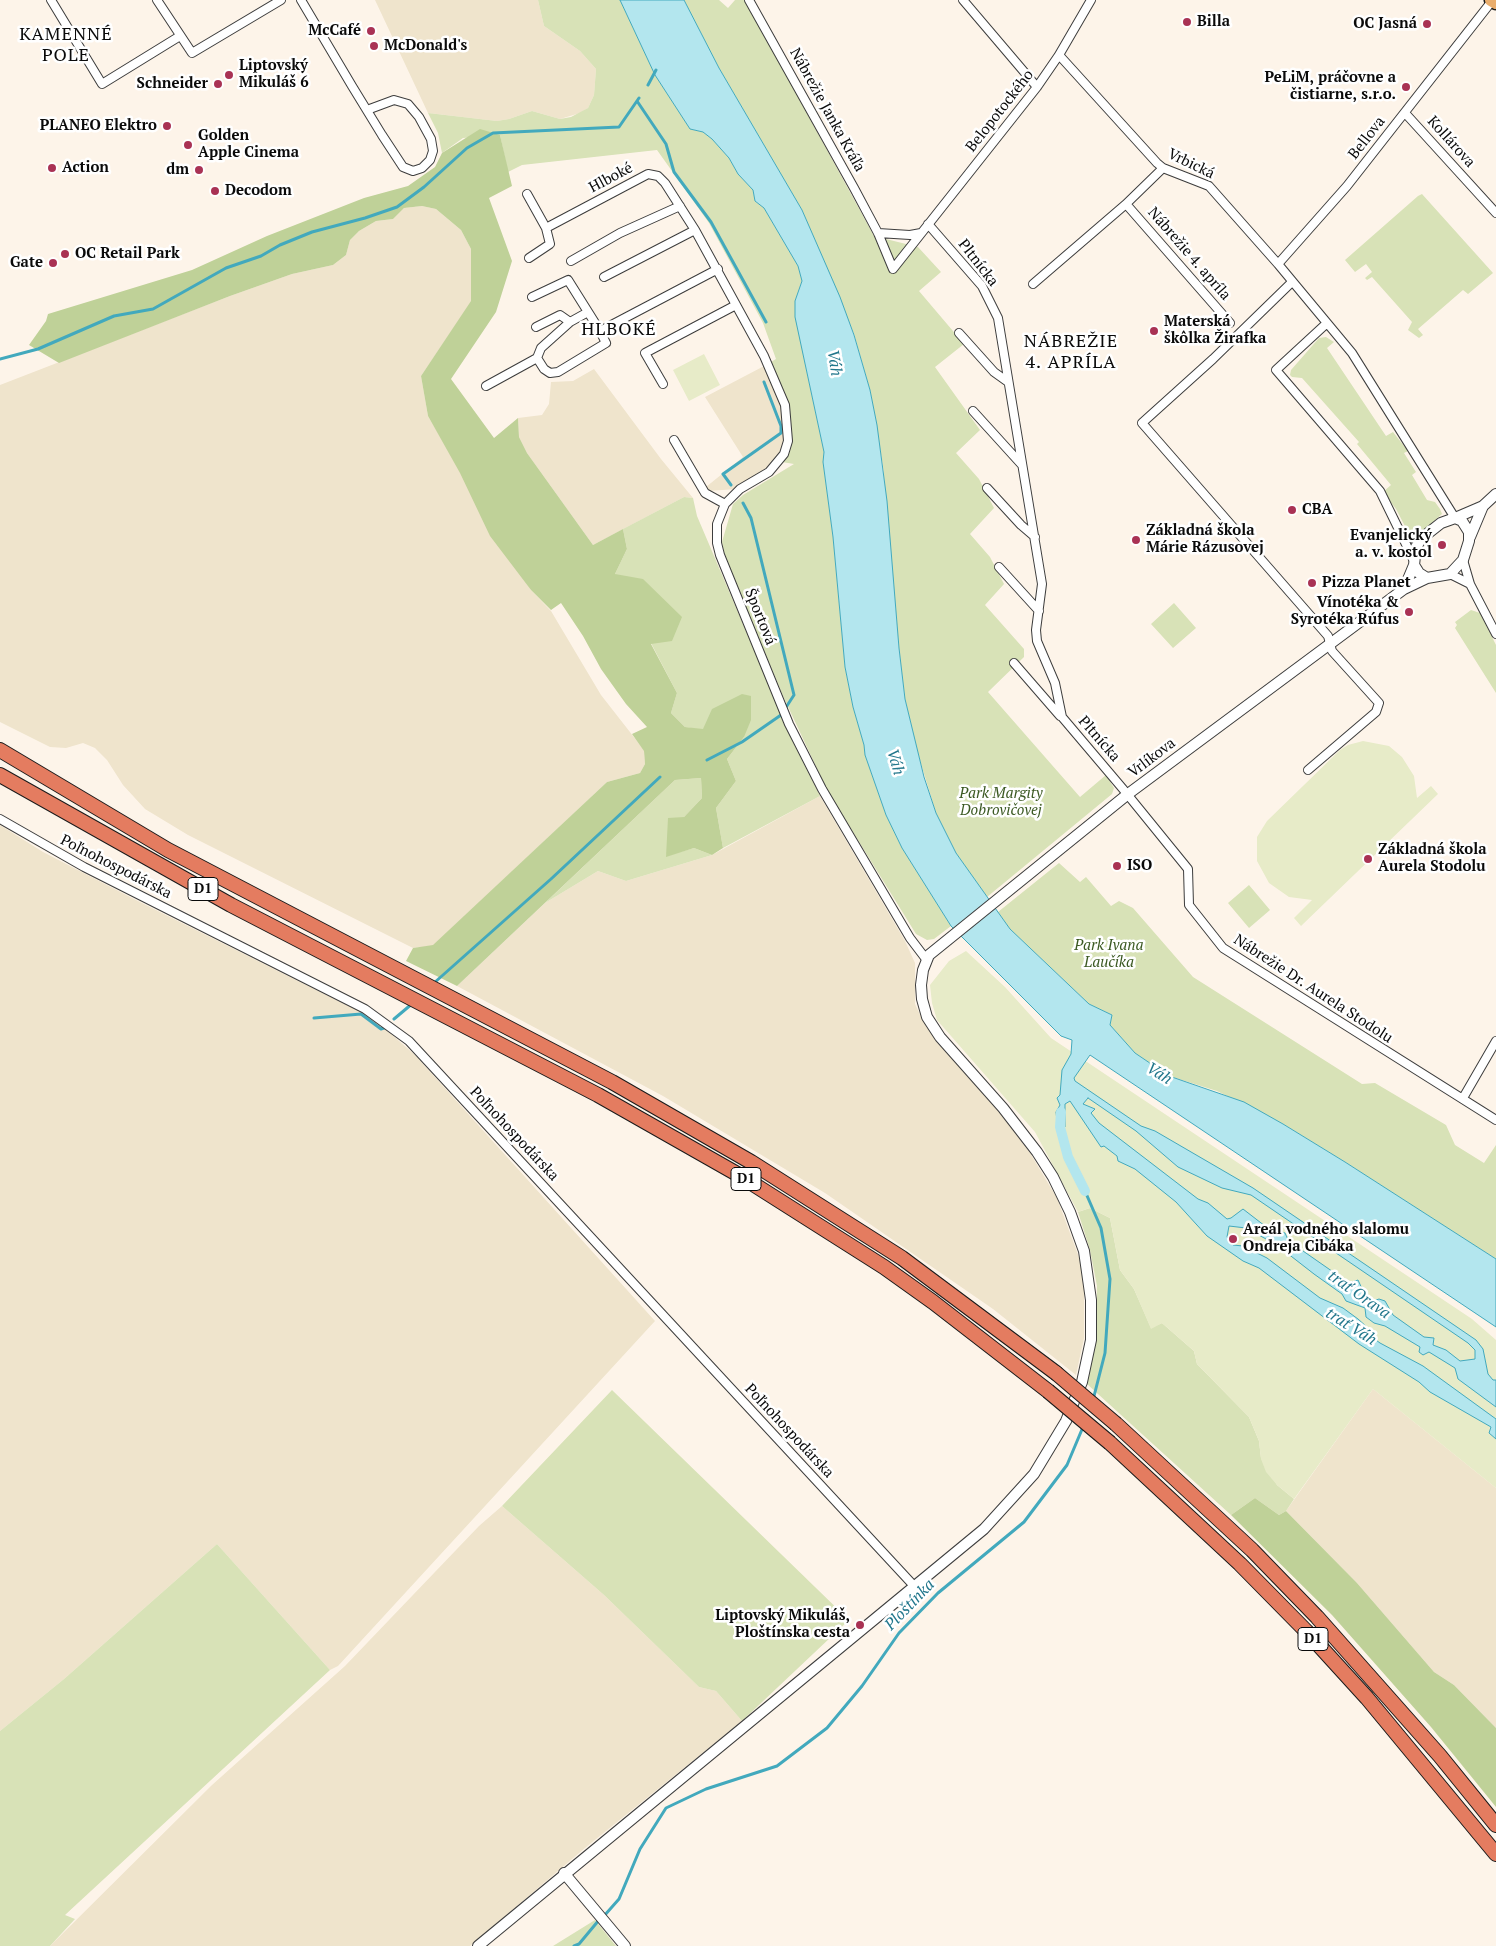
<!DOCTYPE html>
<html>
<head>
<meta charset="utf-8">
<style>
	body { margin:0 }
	canvas { display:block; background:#fdf4e9 }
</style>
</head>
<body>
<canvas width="1496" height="1946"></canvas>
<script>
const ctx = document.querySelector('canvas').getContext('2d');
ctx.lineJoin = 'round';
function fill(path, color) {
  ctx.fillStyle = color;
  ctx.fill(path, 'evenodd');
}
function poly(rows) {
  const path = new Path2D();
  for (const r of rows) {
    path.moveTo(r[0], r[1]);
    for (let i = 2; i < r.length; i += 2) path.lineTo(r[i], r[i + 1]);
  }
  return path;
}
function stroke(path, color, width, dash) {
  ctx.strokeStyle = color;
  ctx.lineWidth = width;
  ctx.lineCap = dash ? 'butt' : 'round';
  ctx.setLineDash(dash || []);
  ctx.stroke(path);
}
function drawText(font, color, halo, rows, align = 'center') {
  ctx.font = font + ' "PT Serif",serif';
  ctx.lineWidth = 5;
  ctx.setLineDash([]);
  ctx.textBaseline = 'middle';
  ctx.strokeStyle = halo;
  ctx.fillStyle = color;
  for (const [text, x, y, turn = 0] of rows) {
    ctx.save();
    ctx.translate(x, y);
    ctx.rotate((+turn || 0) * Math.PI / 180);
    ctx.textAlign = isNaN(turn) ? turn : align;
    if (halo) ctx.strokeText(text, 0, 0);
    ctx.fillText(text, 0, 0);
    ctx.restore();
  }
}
fill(poly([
	[375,0,538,0,544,26,580,51,596,69,594,95,588,108,580,113,560,119,532,111,509,119,497,121,428,113],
	[422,206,436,209,461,230,471,249,472,301,421,376,428,416,531,590,551,611,601,695,644,750,645,764,640,773,607,782,433,946,413,948,188,835,145,809,123,785,107,760,95,748,83,743,66,748,50,747,0,722,0,385,230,296,292,274,333,265,346,255,350,240,359,231,376,221,393,219,404,208],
	[766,365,785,420,785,439,781,452,766,470,737,489,708,491,706,487,743,457,705,397],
	[594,369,661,459,693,498,684,497,593,545,527,453,519,437,518,418,542,415,549,404,551,382,573,381],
	[820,796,905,941,915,963,915,1004,923,1021,935,1040,999,1112,1030,1153,1057,1198,1080,1260,1084,1287,1084,1338,1076,1375,993,1309,825,1193,663,1096,457,986,545,903,598,871,626,881,712,855],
	[0,825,43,852,136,900,374,1019,415,1055,655,1321,338,1666,330,1670,217,1544,64,1679,0,1731],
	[1373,1389,1496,1488,1496,1728,1454,1685,1434,1672,1357,1583,1286,1511],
	[502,1506,604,1595,699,1687,716,1691,742,1721,585,1848,470,1946,50,1946,212,1785,345,1666,479,1526]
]), '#efe4cc');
fill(poly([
	[538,0,620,0,655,75,690,129,703,132,712,139,729,158,738,174,753,190,755,201,764,208,798,266,802,281,795,301,806,368,824,452,823,462,833,537,845,667,853,707,864,745,865,755,886,815,902,848,951,926,934,939,927,940,916,934,827,790,783,696,725,558,722,542,733,504,743,495,794,464,776,461,785,439,785,420,766,365,776,359,763,323,709,223,657,150,522,165,508,172,500,135,463,138,442,153,438,133,428,113,497,121,509,119,532,111,560,119,571,117,588,108,594,95,596,69,580,51,544,26],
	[684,0,719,0,728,8,735,0,745,0,874,236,918,247,941,272,919,291,964,344,935,367,980,430,956,453,979,479,994,508,970,534,990,557,1004,584,985,605,1024,649,1024,657,988,692,1080,797,1106,775,1114,788,1112,794,987,897,956,853,936,813,918,754,905,699,899,648,883,466,870,390,854,334,802,210,719,68],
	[1422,194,1493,273,1468,294,1463,290,1418,329,1423,335,1419,338,1408,330,1412,322,1372,277,1367,280,1365,278,1372,272,1366,264,1355,272,1345,260,1418,196],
	[1326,337,1334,342,1327,348,1386,436,1393,432,1408,451,1404,453,1416,472,1412,475,1427,500,1435,502,1440,509,1442,514,1419,534,1407,530,1396,509,1383,492,1391,485,1357,444,1359,442,1302,378,1292,377,1290,375,1291,370,1319,338],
	[684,497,693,498,697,516,794,744,820,796,723,848,716,808,736,781,727,759,744,737,685,727,671,713,677,693,615,574,627,549,623,529],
	[1174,603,1196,628,1173,648,1151,624],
	[1471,610,1480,613,1496,645,1496,693,1455,628,1457,625,1455,622],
	[701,778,702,798,684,817,666,856,694,848,712,855,626,881,598,871,545,903,675,780],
	[1059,863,1080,882,1086,877,1111,906,1119,901,1133,908,1193,977,1362,1084,1375,1083,1446,1125,1455,1145,1484,1163,1496,1145,1496,1259,1345,1162,1283,1124,1217,1091,1169,1076,1135,1053,1110,1025,1112,1015,1089,1004,1010,929,998,912],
	[1249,885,1270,910,1249,928,1228,903],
	[1090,1208,1110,1218,1120,1270,1134,1289,1151,1328,1162,1323,1194,1351,1197,1364,1249,1417,1259,1441,1261,1458,1277,1485,1294,1499,1286,1511,1279,1515,1255,1498,1231,1515,1087,1384,1096,1343,1097,1286,1090,1250,1078,1212],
	[612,1390,849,1620,742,1721,716,1691,699,1687,604,1595,502,1506],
	[217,1544,330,1670,65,1915,75,1919,50,1946,0,1946,0,1731,64,1679],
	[595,1920,616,1946,553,1946]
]), '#d8e2b7');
fill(poly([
	[480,129,500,135,512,186,489,198,512,261,496,312,451,379,494,438,518,418,519,437,527,453,593,545,623,529,627,549,615,574,643,579,682,617,672,641,651,644,677,693,671,713,685,727,703,729,712,709,742,694,751,696,751,720,744,737,727,759,736,781,716,808,723,848,712,855,694,848,666,857,668,818,684,817,702,798,701,778,675,780,457,986,406,961,413,948,433,945,607,782,640,773,645,764,644,751,632,734,647,727,626,704,601,669,583,636,561,603,551,610,531,590,490,536,460,473,428,416,421,376,471,301,471,249,461,230,436,209,422,206,404,208,393,219,376,221,359,231,350,240,346,255,333,265,292,274,230,296,59,363,29,345,46,321,48,314,192,270,267,236,364,198,408,186,435,167,442,153],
	[1255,1498,1279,1515,1286,1511,1357,1583,1434,1672,1454,1685,1496,1728,1496,1807,1431,1727,1332,1615,1231,1515]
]), '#bfd198');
fill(poly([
	[704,354,720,385,689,401,673,370],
	[1363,741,1389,746,1402,757,1414,776,1417,798,1431,786,1438,794,1301,926,1294,918,1312,900,1289,897,1269,883,1257,861,1257,837,1267,821,1340,750,1348,745],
	[966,951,1005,987,1051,1038,1472,1319,1496,1340,1496,1488,1373,1389,1294,1499,1277,1485,1266,1472,1261,1459,1259,1441,1249,1417,1197,1364,1194,1351,1162,1323,1151,1329,1134,1289,1120,1270,1110,1218,1090,1208,1078,1212,1035,1132,937,1020,932,1003,930,985,949,961]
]), '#e7ebc8');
const water = poly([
	[620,0,684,0,719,68,802,210,840,297,854,335,870,390,877,425,887,501,899,648,905,699,924,777,936,813,956,853,1010,929,1089,1004,1112,1015,1110,1025,1135,1053,1169,1076,1244,1102,1283,1124,1345,1162,1496,1259,1496,1327,1090,1055,1074,1078,1075,1081,1141,1126,1155,1131,1253,1188,1476,1340,1483,1349,1488,1374,1493,1380,1496,1380,1496,1407,1458,1379,1455,1368,1429,1352,1423,1355,1419,1352,1420,1347,1385,1326,1374,1323,1366,1317,1365,1308,1346,1301,1342,1294,1314,1274,1287,1253,1286,1249,1281,1251,1277,1250,1266,1239,1246,1228,1229,1226,1227,1237,1233,1245,1243,1246,1267,1258,1320,1298,1343,1308,1358,1319,1368,1328,1365,1332,1380,1343,1423,1366,1496,1419,1496,1439,1489,1433,1491,1427,1430,1392,1419,1382,1359,1344,1259,1268,1243,1261,1207,1236,1176,1202,1135,1169,1118,1161,1117,1156,1104,1146,1101,1147,1070,1101,1065,1104,1065,1127,1057,1121,1056,1112,1060,1105,1057,1098,1060,1095,1062,1070,1071,1054,1072,1040,1061,1036,951,926,902,848,886,815,865,755,864,745,853,707,845,667,833,537,823,462,824,452,795,317,795,301,802,281,798,266,764,208,755,201,753,190,738,174,729,158,712,139,703,132,690,129,655,75,620,0],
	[1088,1098,1136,1131,1178,1167,1222,1188,1251,1195,1468,1343,1475,1350,1475,1359,1460,1361,1446,1350,1433,1345,1434,1338,1424,1337,1393,1315,1385,1301,1379,1299,1373,1301,1364,1293,1358,1280,1349,1283,1293,1244,1290,1244,1285,1233,1265,1226,1243,1209,1231,1218,1227,1219,1208,1203,1198,1199,1099,1123,1091,1113,1095,1109,1083,1104,1088,1098]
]);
fill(water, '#b3e6ee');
stroke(water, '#42a9bd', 1);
stroke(poly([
	[648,85,656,70],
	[637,101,666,144,674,172,711,222,766,322],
	[0,359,38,349,114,316,153,309,226,268,261,256,280,245,312,232,365,218,397,207,424,187,467,148,493,133,619,127,639,98],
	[731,485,723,474,781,433,781,426,764,382],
	[707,760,742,742,781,715,794,695,751,518,743,503],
	[434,983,551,879,660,777],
	[314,1018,361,1014,381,1029,384,1028],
	[394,1019,413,1003],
	[1085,1191,1101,1228,1110,1279,1105,1353,1093,1400],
	[604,1916,619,1899,640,1849,666,1808,706,1789,777,1766,827,1728,862,1686,899,1633,938,1593,1024,1522,1067,1465,1083,1427],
	[574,1946,579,1944,599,1920]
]), '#42a9bd', 3);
stroke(poly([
	[1061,1112,1060,1127,1068,1157,1085,1191]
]), '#b3e6ee', 10);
const minor = poly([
	[51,0,102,84,180,36],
	[157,0,192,53,281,0],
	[301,0,352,86,382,135,403,167,413,171,422,168,430,160,433,151,431,139,419,117,408,104,394,100,367,110],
	[749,0,854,188,878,233,893,269,1037,87,1059,55,1091,0],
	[963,0,1037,87],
	[1059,55,1157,163,1163,168,1209,186,1278,264,1352,353,1455,518],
	[1405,113,1496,213],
	[527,194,546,228,648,174,658,176,665,183,695,230,764,356,785,405,788,441,784,454,769,472,740,489,725,504,717,524,717,543,720,555,789,724,822,789,910,938,926,959],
	[1126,204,1230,323],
	[928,224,982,286,998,318,1042,584,1036,630,1037,641,1055,683,1062,717,1123,789,1188,869,1189,905,1223,948,1496,1120],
	[878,233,910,235,921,233],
	[529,258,550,244,546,228],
	[571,261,620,233,680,206],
	[1278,264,1347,186,1492,1],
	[604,277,695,230],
	[1292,282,1213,359,1142,423,1328,636,1332,651,1379,703,1376,712,1308,770],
	[1033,284,1126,204,1163,168],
	[532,297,568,280,600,331],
	[1327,323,1276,370,1380,491,1403,538],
	[536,327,560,315,570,322],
	[959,333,994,372,1008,382],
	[537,358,541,348,570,322,588,312],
	[663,384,645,353,736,305],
	[486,386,537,358,544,369,550,373,558,372,606,343,600,331,718,269],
	[973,411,1022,465],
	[674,440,705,493,725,504],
	[987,488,1021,525,1035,537],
	[1413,559,1403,538,1422,538],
	[1463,560,1470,584,1496,634],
	[999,567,1039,611],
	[1450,574,1470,584],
	[1014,663,1060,716],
	[0,819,84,867,365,1009,409,1041,915,1587],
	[1463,1098,1496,1041]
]);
const tertiary = poly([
	[1455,518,1462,521,1469,532,1469,541,1463,560,1450,574,1427,578,1419,573,1414,565,1416,547,1422,538,1441,523,1455,518],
	[1455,518,1483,506,1496,494],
	[1470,537,1483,506],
	[1404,589,1414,565],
	[564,1873,625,1946],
	[478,1946,984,1529,1034,1474,1066,1421,1082,1382,1091,1340,1091,1300,1084,1251,1070,1212,1053,1177,1037,1152,1003,1108,940,1037,927,1017,922,999,921,985,923,970,929,955,1128,794,1404,589,1427,578]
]);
const primary = poly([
	[1491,0,1496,3]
]);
const motorway = poly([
	[0,750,168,850,612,1082,751,1162,902,1258,1056,1373],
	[0,775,231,905,598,1095,739,1175,884,1267,933,1302,1048,1391],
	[1116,1424,1252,1550,1317,1617,1440,1756,1496,1825],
	[1110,1443,1240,1564,1306,1631,1367,1698,1496,1854]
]);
stroke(minor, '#3d3d3d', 10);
stroke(tertiary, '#3d3d3d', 12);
stroke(primary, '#1b1b1b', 15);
stroke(motorway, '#1b1b1b', 16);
stroke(minor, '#fff', 8);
stroke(tertiary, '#fff', 10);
stroke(primary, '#e9ad6c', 12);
stroke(motorway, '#e47c60', 14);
const motorwayBridge = poly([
	[1056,1373,1116,1424],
	[1048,1391,1110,1443]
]);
stroke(motorwayBridge, '#1b1b1b', 16, []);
stroke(motorwayBridge, '#e47c60', 14);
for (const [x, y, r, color] of [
	[1187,22,5,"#a93254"],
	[1427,24,5,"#a93254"],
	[371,31,5,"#a93254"],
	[374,46,5,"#a93254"],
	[229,75,5,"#a93254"],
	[218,84,5,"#a93254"],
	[1406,87,5,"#a93254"],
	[167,126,5,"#a93254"],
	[188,145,5,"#a93254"],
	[52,168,5,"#a93254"],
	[199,170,5,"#a93254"],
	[215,191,5,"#a93254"],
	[65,254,5,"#a93254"],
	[53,263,5,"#a93254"],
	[1154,331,5,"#a93254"],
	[1292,510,5,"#a93254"],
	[1136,540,5,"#a93254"],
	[1442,545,5,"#a93254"],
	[1312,583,5,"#a93254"],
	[1409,612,5,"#a93254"],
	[1368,859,5,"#a93254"],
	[1117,866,5,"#a93254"],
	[1233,1239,5,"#a93254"],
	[860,1625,5,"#a93254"]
]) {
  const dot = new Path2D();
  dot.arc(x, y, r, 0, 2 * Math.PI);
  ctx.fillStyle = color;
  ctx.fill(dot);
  stroke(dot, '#fff', 2);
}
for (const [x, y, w] of [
	[203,889,30],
	[746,1179,30],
	[1313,1639,30]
]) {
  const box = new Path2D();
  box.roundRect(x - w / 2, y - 11.5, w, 23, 4);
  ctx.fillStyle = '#fff';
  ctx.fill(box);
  stroke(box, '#0a0a0a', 1);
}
drawText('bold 14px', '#0a0a0a', null, [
	["D1",203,889],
	["D1",746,1179],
	["D1",1313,1639]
]);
drawText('bold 15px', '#0a0a0a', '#fff', [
	["Billa",1197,22],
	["OC Jasná",1417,24,"right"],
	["McCafé",361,31,"right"],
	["McDonald's",384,46],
	["Liptovský",239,66],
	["Mikuláš 6",239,83],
	["PeLiM, práčovne a",1396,78,"right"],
	["čistiarne, s.r.o.",1396,95,"right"],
	["Schneider",208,84,"right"],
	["PLANEO Elektro",157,126,"right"],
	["Golden",198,136],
	["Apple Cinema",198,153],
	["Action",62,168],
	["dm",189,170,"right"],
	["Decodom",225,191],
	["OC Retail Park",75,254],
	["Gate",43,263,"right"],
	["Materská",1164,322],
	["škôlka Žirafka",1164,339],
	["CBA",1302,510],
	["Základná škola",1146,531],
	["Márie Rázusovej",1146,548],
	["Evanjelický",1432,536,"right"],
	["a. v. kostol",1432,553,"right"],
	["Pizza Planet",1322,583],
	["Vínotéka &",1399,603,"right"],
	["Syrotéka Rúfus",1399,620,"right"],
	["Základná škola",1378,850],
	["Aurela Stodolu",1378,867],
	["ISO",1127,866],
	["Areál vodného slalomu",1243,1230],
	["Ondreja Cibáka",1243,1247],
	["Liptovský Mikuláš,",850,1616,"right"],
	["Ploštínska cesta",850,1633,"right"]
], 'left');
drawText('15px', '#0a0a0a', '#fff', [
	["Nábrežie Janka Kráľa",827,110,61],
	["Belopotockého",1000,111,-52],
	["Bellova",1367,138,-52],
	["Kollárova",1451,142,48],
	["Vrbická",1191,164,26],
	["Hlboké",611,178,-28],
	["Nábrežie 4. apríla",1189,254,49],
	["Pltnícka",978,263,52],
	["Športová",760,617,68],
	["Pltnícka",1099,739,49],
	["Vrlíkova",1152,758,-37],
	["Poľnohospodárska",116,867,27],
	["Nábrežie Dr. Aurela Stodolu",1313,989,33],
	["Poľnohospodárska",514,1134,47],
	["Poľnohospodárska",789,1431,47]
]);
drawText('italic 15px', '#3b5922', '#fff', [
	["Park Margity",1001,794],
	["Dobrovičovej",1001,811],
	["Park Ivana",1109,946],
	["Laučíka",1109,963]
]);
drawText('italic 16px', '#22778c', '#fff', [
	["Váh",834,363,81],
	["Váh",895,762,74],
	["Váh",1159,1074,32],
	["trať Orava",1359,1295,35],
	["trať Váh",1351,1327,32],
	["Ploštínka",910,1605,-46]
]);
ctx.letterSpacing = '1px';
drawText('18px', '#0a0a0a', '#fff', [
	["KAMENNÉ",66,35],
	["POLE",66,56],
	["HLBOKÉ",619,330],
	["NÁBREŽIE",1071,342],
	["4. APRÍLA",1071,363]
]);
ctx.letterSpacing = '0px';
</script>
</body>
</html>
